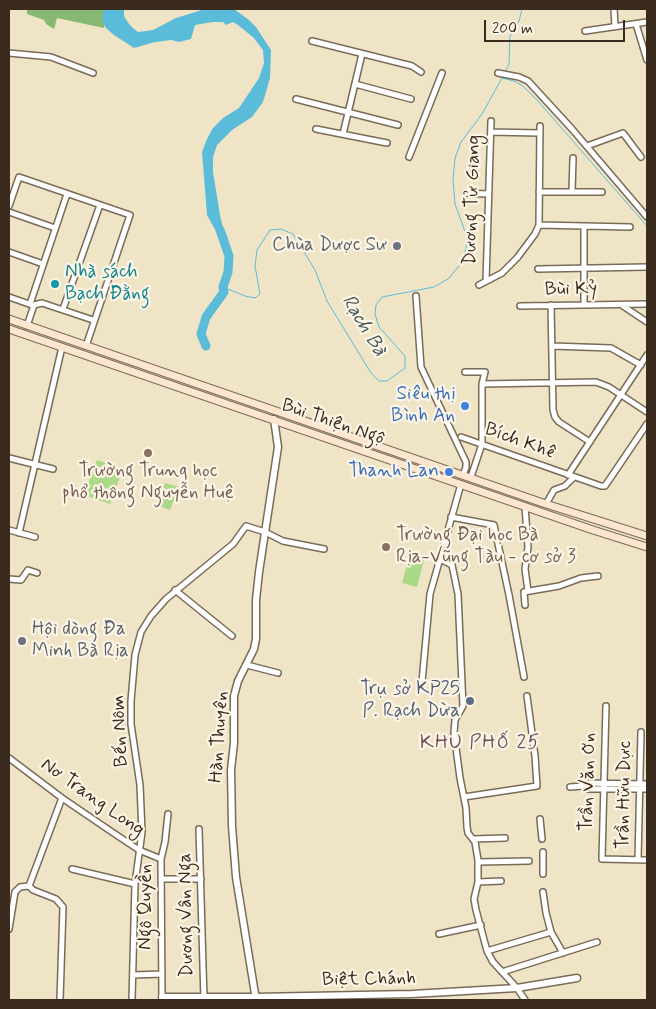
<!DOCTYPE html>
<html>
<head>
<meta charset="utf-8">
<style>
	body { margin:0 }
	#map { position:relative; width:656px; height:1009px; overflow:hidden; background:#f0e4c7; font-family:Mynerve,sans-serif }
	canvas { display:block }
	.frame { position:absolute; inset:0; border:10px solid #3b2a1e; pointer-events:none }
	.scale { position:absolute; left:484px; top:20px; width:141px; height:22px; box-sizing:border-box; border:2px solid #3b2a1e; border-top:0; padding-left:6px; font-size:15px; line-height:18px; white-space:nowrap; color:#3b2a1e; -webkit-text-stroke:4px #fcf5e5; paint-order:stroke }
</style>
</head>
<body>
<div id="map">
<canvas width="656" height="1009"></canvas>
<div class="frame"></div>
<div class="scale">200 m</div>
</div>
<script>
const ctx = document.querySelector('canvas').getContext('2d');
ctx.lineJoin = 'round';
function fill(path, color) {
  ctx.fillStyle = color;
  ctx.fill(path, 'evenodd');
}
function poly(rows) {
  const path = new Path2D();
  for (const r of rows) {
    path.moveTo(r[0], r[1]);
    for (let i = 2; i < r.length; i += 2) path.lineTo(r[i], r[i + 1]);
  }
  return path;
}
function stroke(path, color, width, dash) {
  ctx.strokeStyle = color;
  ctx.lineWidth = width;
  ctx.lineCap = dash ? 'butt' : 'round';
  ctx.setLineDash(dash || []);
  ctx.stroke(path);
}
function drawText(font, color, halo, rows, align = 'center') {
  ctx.font = font + ' Mynerve,sans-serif';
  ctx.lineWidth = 4.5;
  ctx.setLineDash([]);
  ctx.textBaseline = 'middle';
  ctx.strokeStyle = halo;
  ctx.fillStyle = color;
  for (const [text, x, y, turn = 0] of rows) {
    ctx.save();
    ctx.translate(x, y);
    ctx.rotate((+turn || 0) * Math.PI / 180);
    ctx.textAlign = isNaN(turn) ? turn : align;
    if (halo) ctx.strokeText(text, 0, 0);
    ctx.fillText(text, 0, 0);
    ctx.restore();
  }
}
fill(poly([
	[97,460,123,469,110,504,84,495],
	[165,483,179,487,170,510,157,505],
	[409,557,424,560,417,587,402,583]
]), '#aad987');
fill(poly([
	[27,9,111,9,106,18,104,28,57,18,54,29,46,24,44,20,27,14]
]), '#87b974');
fill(poly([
	[104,9,124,9,124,16,129,24,134,29,138,32,153,30,176,18,205,9,234,9,249,20,256,27,271,50,270,78,263,102,252,117,232,130,217,145,213,157,213,172,220,215,223,228,228,238,221,240,207,215,202,152,207,139,213,128,223,118,239,108,259,78,264,63,263,50,254,38,238,25,233,22,226,25,223,22,213,22,195,25,191,39,179,42,171,40,155,42,134,48,114,35,106,28,102,20]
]), '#5abcd8');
stroke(poly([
	[506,70,509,64,510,36,519,21,522,9],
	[223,287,245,296,255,298,260,294,255,266,257,250,270,230,281,229,293,234,315,270,327,301,371,373,379,381,387,381,405,368,405,356,379,327,375,314,376,305,382,297,434,287,448,279,460,265,466,249,467,237,455,204,453,179,455,158,461,142,482,114,502,78,514,81,523,86,537,100,647,226]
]), '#5abcd8', 1);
stroke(poly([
	[206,346,201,334,206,317,224,292,223,287,228,272,229,256,220,230]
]), '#5abcd8', 9);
const minor = poly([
	[614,9,615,26],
	[636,24,647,60],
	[585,31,647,22],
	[312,41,412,66,421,72],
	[9,53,51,57,93,73],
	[498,73,519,77,528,81,572,129,647,217],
	[355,84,411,99],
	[296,99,398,125],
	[316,129,387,143],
	[491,132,539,133],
	[343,134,362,54],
	[587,146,623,133,641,157],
	[409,157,442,73],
	[539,192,602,192],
	[572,192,573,158],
	[465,193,488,194],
	[9,206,19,177,130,215,86,346],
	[9,212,55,228],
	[539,225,630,227],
	[584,227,584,305],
	[9,252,43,264],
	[538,269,647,267],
	[486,281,491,121],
	[479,285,502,273,517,258,535,234,539,225,540,126],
	[416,296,421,367,466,462,466,467,463,475],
	[9,297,32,305],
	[30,304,67,194],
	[551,305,553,410,555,417,559,422,590,442],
	[520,306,647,304],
	[623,306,647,322],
	[63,309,100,205],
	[27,326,34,305,42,303,93,320],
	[552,346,611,348,641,365],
	[465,372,485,372,482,384,482,444,471,477],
	[482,384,596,382,609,387,647,412],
	[461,437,601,486,605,486,647,424],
	[9,458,53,469],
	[568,475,647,355],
	[546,504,554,490,565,486,574,477],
	[525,506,528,547,525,569,528,591],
	[451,517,494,525,509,595,524,677],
	[9,530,35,537],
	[19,533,62,347],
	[440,559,452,565,458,594,463,706,455,720,454,733,460,778,466,808,467,827,468,833,475,842,478,860,478,882,474,899,476,910,487,951,493,962,517,988,525,1000],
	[9,579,21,580,28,570,37,573],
	[175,590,232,636],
	[525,605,524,592,559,586,581,578,598,576],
	[247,665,278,673],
	[422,682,430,594,461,484],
	[606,706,602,859,647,860],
	[9,758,62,798,112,832,139,850,161,859],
	[583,786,586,789,647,789],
	[570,787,583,786,587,783,647,784],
	[464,797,537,786,535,756,527,696],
	[540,819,542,839],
	[199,829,204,1000],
	[473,839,505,838],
	[638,860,641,732],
	[478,862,529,861],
	[72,869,135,884],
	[543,874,543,852],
	[161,879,201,879],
	[478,882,501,881],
	[29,886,33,890,56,899,63,907,60,1000],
	[543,892,546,913,551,932,563,953],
	[9,929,15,892,20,887,29,886,62,798],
	[439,934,481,925],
	[487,951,551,932],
	[502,972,597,942],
	[133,975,162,974],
	[132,1000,135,884,142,832,140,785,131,724,131,701,135,655,141,632,151,616,166,599,233,544,246,526,265,532,283,541,324,549],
	[162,1000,161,859,165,842,168,814]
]);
const tertiary = poly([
	[162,997,255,997,412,994,517,988,577,978],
	[256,1000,236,877,232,826,231,770,234,743,234,696,238,681,254,649,256,639,256,600,259,572,278,447,274,419]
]);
const secondary = poly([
	[9,319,546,504,647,536],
	[9,329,593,530,647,547]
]);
stroke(minor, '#7a6b59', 8);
stroke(tertiary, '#7a6b59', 9);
stroke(secondary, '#7a6b59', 9);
stroke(minor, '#fff', 5);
stroke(tertiary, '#fff', 6);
stroke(secondary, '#fde5d0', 7);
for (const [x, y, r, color] of [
	[397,246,5,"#6b7280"],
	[55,284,5,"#0f9aa8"],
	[465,406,5,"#3f7fe0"],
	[148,453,5,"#8d6e63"],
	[449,472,5,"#3f7fe0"],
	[386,547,5,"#8d6e63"],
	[22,641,5,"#6b7280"],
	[470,701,5,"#5c6f8a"]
]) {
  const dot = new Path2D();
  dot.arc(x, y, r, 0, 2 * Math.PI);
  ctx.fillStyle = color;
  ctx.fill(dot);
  stroke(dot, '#fcf5e5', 2);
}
drawText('19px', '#3b2a1e', '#fcf5e5', [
	["Dương Tử Giang",473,200,-88],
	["Bùi Kỷ",571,290,-1],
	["Bùi Thiện Ngộ",333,423,19],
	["Bích Khê",520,442,20],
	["Bến Nôm",121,731,-93],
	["Hàn Thuyên",220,737,-86],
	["Trần Văn Ơn",589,782,-88],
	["Trần Hữu Dực",625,795,-89],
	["Nơ Trang Long",92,798,35],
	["Ngô Quyền",147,907,-90],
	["Dương Vân Nga",187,915,-91],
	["Biệt Chánh",369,980,-1]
]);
drawText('19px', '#5b616d', '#fcf5e5', [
	["Chùa Dược Sư",387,246],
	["Hội dòng Đa",32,630,"left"],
	["Minh Bà Rịa",32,652,"left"]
], 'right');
drawText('19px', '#0d838f', '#fcf5e5', [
	["Nhà sách",65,273],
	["Bạch Đằng",65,295]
], 'left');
drawText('19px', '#366cbe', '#fcf5e5', [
	["Siêu thị",455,395],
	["Bình An",455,417],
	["Thanh Lan",439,472]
], 'right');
drawText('19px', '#785e54', '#fcf5e5', [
	["Trường Trung học",148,472],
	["phổ thông Nguyễn Huệ",148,494],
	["Trường Đại học Bà",396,536,"left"],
	["Rịa-Vũng Tàu - cơ sở 3",396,558,"left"]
]);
drawText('19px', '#4e5e75', '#fcf5e5', [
	["Trụ sở KP25",460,690],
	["P. Rạch Dừa",460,712]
], 'right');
drawText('italic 20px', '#445656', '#fcf5e5', [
	["Rạch Bà",363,326,59]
]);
ctx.letterSpacing = '1px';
drawText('20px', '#6f4e5a', '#fcf5e5', [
	["KHU PHỐ 25",480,744]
]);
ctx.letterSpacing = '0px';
</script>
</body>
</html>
